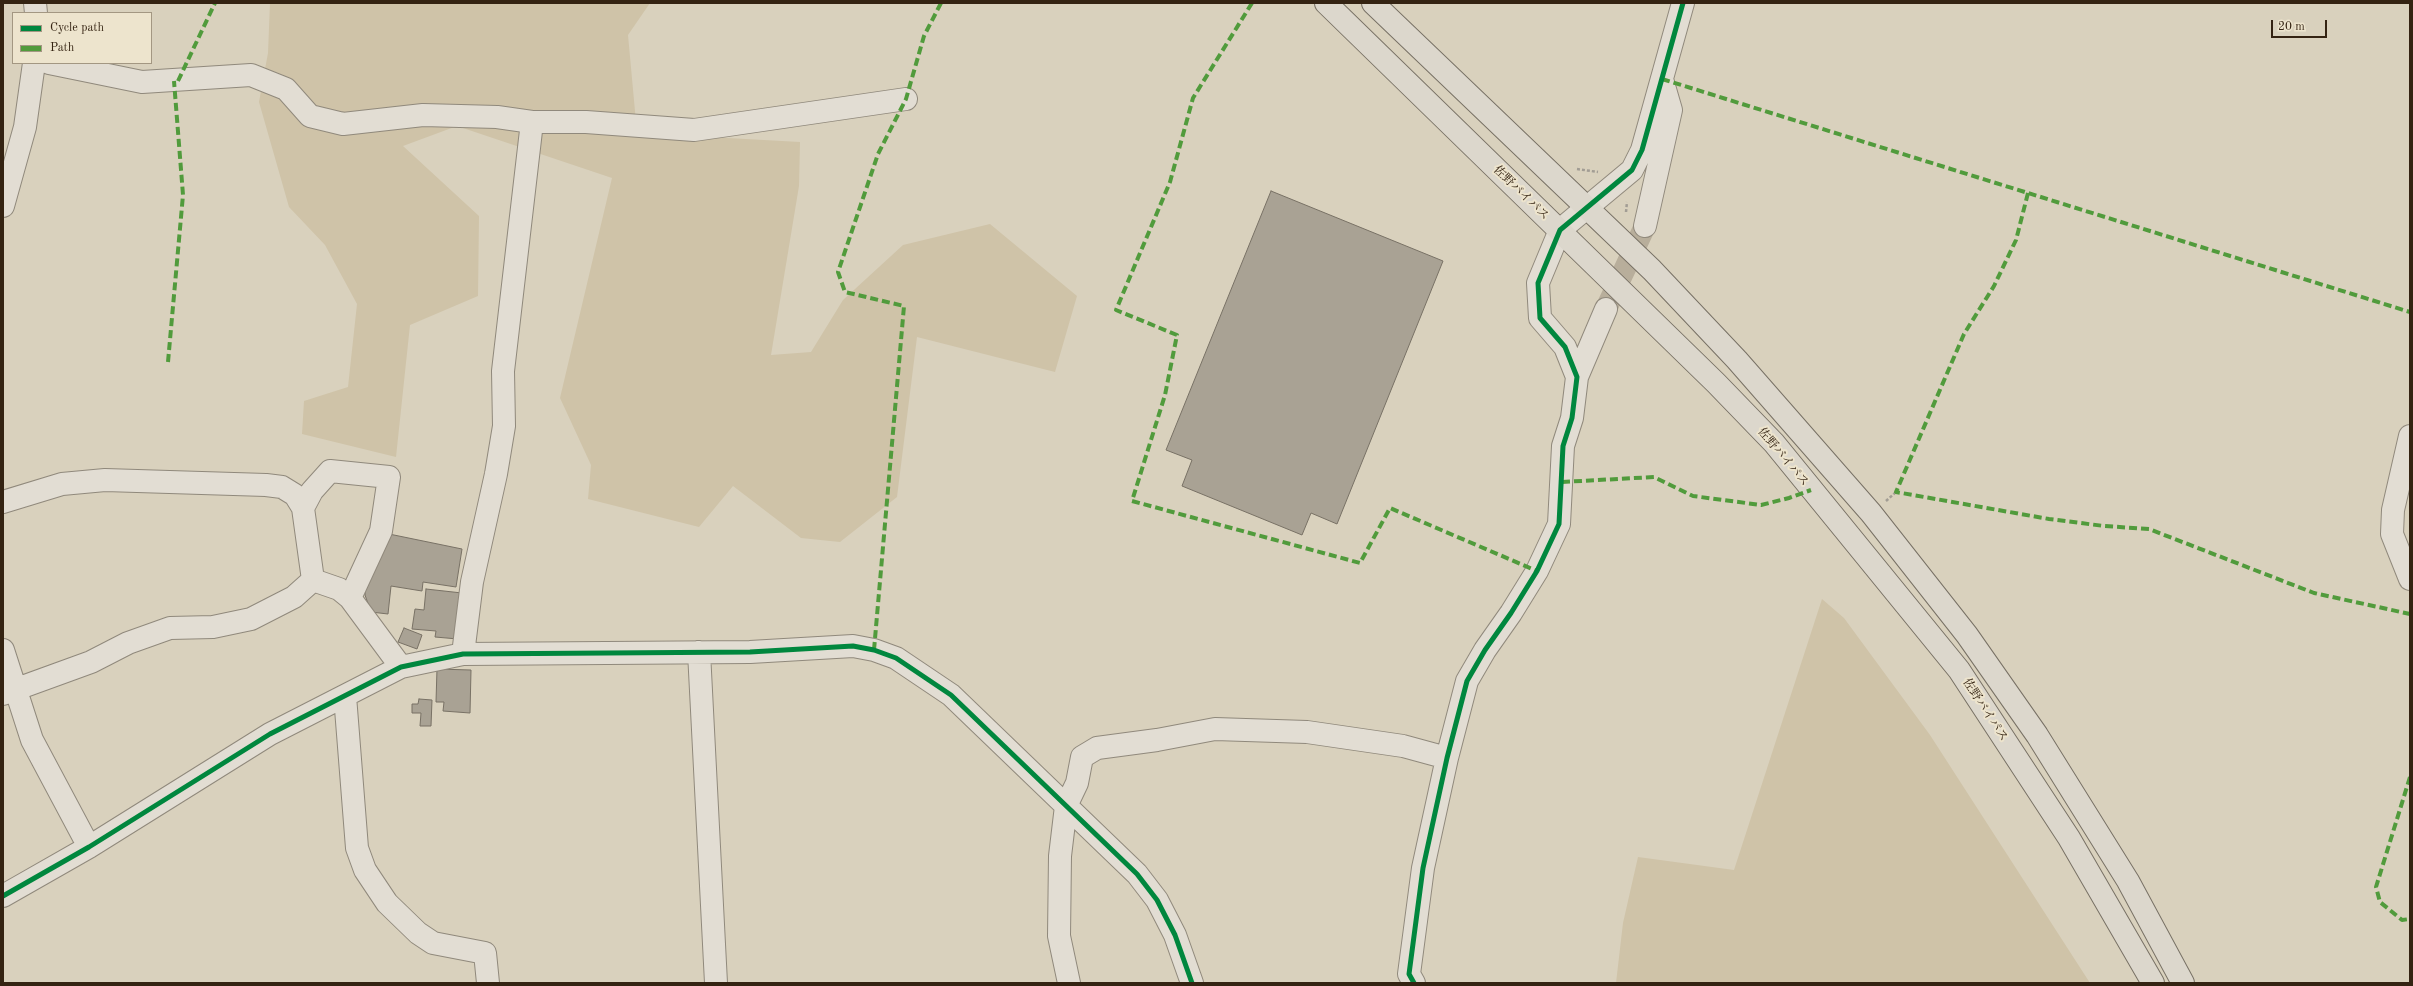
<!DOCTYPE html>
<html>
<head>
<meta charset="utf-8">
<style>
	body { margin:0 }
	#map { position:relative; width:2413px; height:986px; overflow:hidden; background:#d9d1bd; font-family:"Old Standard TT",serif }
	canvas { display:block }
	.frame { position:absolute; inset:0; border:4px solid #342312; pointer-events:none }
	.legend { position:absolute; left:12px; top:12px; width:140px; height:52px; box-sizing:border-box; background:#ede4cd; border:1px solid #a39782; margin:0; padding:5px 7px; list-style:none; font-size:12px; color:#342312 }
	.legend li { display:flex; align-items:center; gap:8px; height:20px }
	.legend b { width:20px; border:1px solid #a39782 }
	.scale { position:absolute; left:2271px; top:20px; width:56px; height:18px; box-sizing:border-box; border:2px solid #342312; border-top:0; padding-left:5px; font-size:12px; line-height:14px; white-space:nowrap; color:#342312; -webkit-text-stroke:3px #ede4cd; paint-order:stroke }
</style>
</head>
<body>
<div id="map">
<canvas width="2413" height="986"></canvas>
<div class="frame"></div>
<ul class="legend">
<li><b style="height:5px;background:#00873e"></b>Cycle path</li>
<li><b style="height:5px;background:#519b3c"></b>Path</li>
</ul>
<div class="scale">20 m</div>
</div>
<script>
const ctx = document.querySelector('canvas').getContext('2d');
ctx.lineJoin = 'round';
function fill(path, color) {
  ctx.fillStyle = color;
  ctx.fill(path, 'evenodd');
}
function poly(rows) {
  const path = new Path2D();
  for (const r of rows) {
    path.moveTo(r[0], r[1]);
    for (let i = 2; i < r.length; i += 2) path.lineTo(r[i], r[i + 1]);
  }
  return path;
}
function stroke(path, color, width, dash) {
  ctx.strokeStyle = color;
  ctx.lineWidth = width;
  ctx.lineCap = dash ? 'butt' : 'round';
  ctx.setLineDash(dash || []);
  ctx.stroke(path);
}
function drawText(font, color, halo, rows, align = 'center') {
  ctx.font = font + ' "Old Standard TT","Noto Serif JP",serif';
  ctx.lineWidth = 4;
  ctx.setLineDash([]);
  ctx.textBaseline = 'middle';
  ctx.strokeStyle = halo;
  ctx.fillStyle = color;
  for (const [text, x, y, turn = 0] of rows) {
    ctx.save();
    ctx.translate(x, y);
    ctx.rotate((+turn || 0) * Math.PI / 180);
    ctx.textAlign = isNaN(turn) ? turn : align;
    if (halo) ctx.strokeText(text, 0, 0);
    ctx.fillText(text, 0, 0);
    ctx.restore();
  }
}
fill(poly([
	[270,3,650,3,628,35,637,133,800,142,799,186,771,355,811,352,843,300,903,245,990,224,1077,296,1055,372,917,337,897,497,840,542,801,538,733,486,699,527,588,499,591,465,560,398,612,178,457,126,403,146,479,216,478,296,410,325,396,457,302,434,304,401,348,387,357,304,325,245,289,207,259,102,268,53],
	[1822,599,1844,618,1930,735,2090,983,1616,983,1623,923,1638,857,1734,870]
]), '#cfc3a8');
const building = poly([
	[1271,191,1443,261,1337,524,1311,513,1302,535,1182,486,1192,460,1166,450,1271,191],
	[389,534,462,549,456,587,423,582,422,591,391,586,388,614,371,612,365,595,365,586,389,534],
	[426,589,462,593,458,639,435,637,436,631,412,629,415,609,424,610,426,589],
	[404,628,422,635,417,649,398,642,404,628],
	[437,669,471,670,470,713,443,711,444,702,436,702,437,669],
	[419,699,432,700,431,726,420,726,421,713,412,713,412,704,418,704,419,699]
]);
fill(building, '#a9a294');
stroke(building, '#787165', 1);
stroke(poly([
	[1606,309,1645,226]
]), '#b8ae9b', 22, [22, 11]);
const minor = poly([
	[35,3,36,13],
	[49,63,142,82,251,75,286,89,310,116,343,124,423,115,497,117,532,122,586,122,694,130,906,99],
	[3,206,25,127,34,63],
	[1645,226,1671,110,1662,79],
	[1577,377,1606,309],
	[2410,436,2393,510,2392,534,2410,579],
	[3,502,62,484,105,480,266,485,282,487,295,495,303,508,313,580],
	[303,508,312,491,330,471,389,477,381,531,350,598,401,667],
	[3,650,32,740,89,847],
	[699,652,716,983],
	[463,654,472,582,496,474,504,426,503,371,532,122],
	[3,694,91,662,128,643,170,628,213,627,251,619,294,597,313,580,339,589,350,598],
	[345,696,357,848,365,870,387,903,418,933,433,943,485,953,488,983],
	[3,896,89,847,270,734,401,667,463,654,750,652,853,646,874,650,896,658,951,695,1137,874,1157,900,1175,935,1192,983],
	[1069,983,1059,936,1060,856,1066,806,1077,783,1082,757,1097,748,1157,740,1215,729,1307,732,1403,746,1447,758],
	[1414,983,1409,974,1423,868,1447,758,1467,681,1485,650,1511,613,1537,571,1559,524,1563,446,1572,418,1577,377,1565,347,1540,318,1538,283,1560,230,1632,170,1642,150,1683,3]
]);
const highway = poly([
	[1326,3,1716,383,1774,443,1959,670,2069,838,2153,983],
	[1373,3,1652,270,1737,360,1871,513,1967,635,2037,735,2128,881,2183,983]
]);
stroke(minor, '#90897c', 24);
stroke(highway, '#787165', 24);
stroke(poly([
	[1577,169,1598,172],
	[1626,212,1627,202],
	[1886,501,1896,492]
]), '#a29d94', 2.5, [3, 2]);
stroke(minor, '#e2ddd3', 22);
stroke(highway, '#dcd7cc', 22);
stroke(poly([
	[1252,3,1193,98,1170,182,1116,310,1177,335,1165,395,1132,501,1360,563,1390,508,1537,571],
	[1662,79,2410,312],
	[178,81,215,3],
	[2028,193,2016,240,1994,286,1964,334,1896,492,2049,519,2104,526,2149,529,2314,593,2410,614],
	[168,362,183,195,174,81],
	[1562,482,1654,477,1693,496,1761,505,1789,498,1811,490],
	[874,650,904,306,845,292,838,272,878,154,906,99,924,36,941,3],
	[2410,777,2376,887,2380,902,2402,920,2410,919]
]), '#519b3c', 4, [8, 4]);
stroke(poly([
	[3,896,89,847,270,734,401,667,463,654,750,652,853,646,874,650,896,658,951,695,1137,874,1157,900,1175,935,1192,983],
	[1414,983,1409,974,1423,868,1447,758,1467,681,1485,650,1511,613,1537,571,1559,524,1563,446,1572,418,1577,377,1565,347,1540,318,1538,283,1560,230,1632,170,1642,150,1683,3]
]), '#00873e', 5);
drawText('12px', '#342312', '#ede4cd', [
	["佐野バイパス",1521,193,44],
	["佐野バイパス",1783,457,50],
	["佐野バイパス",1985,710,57]
]);
</script>
</body>
</html>
